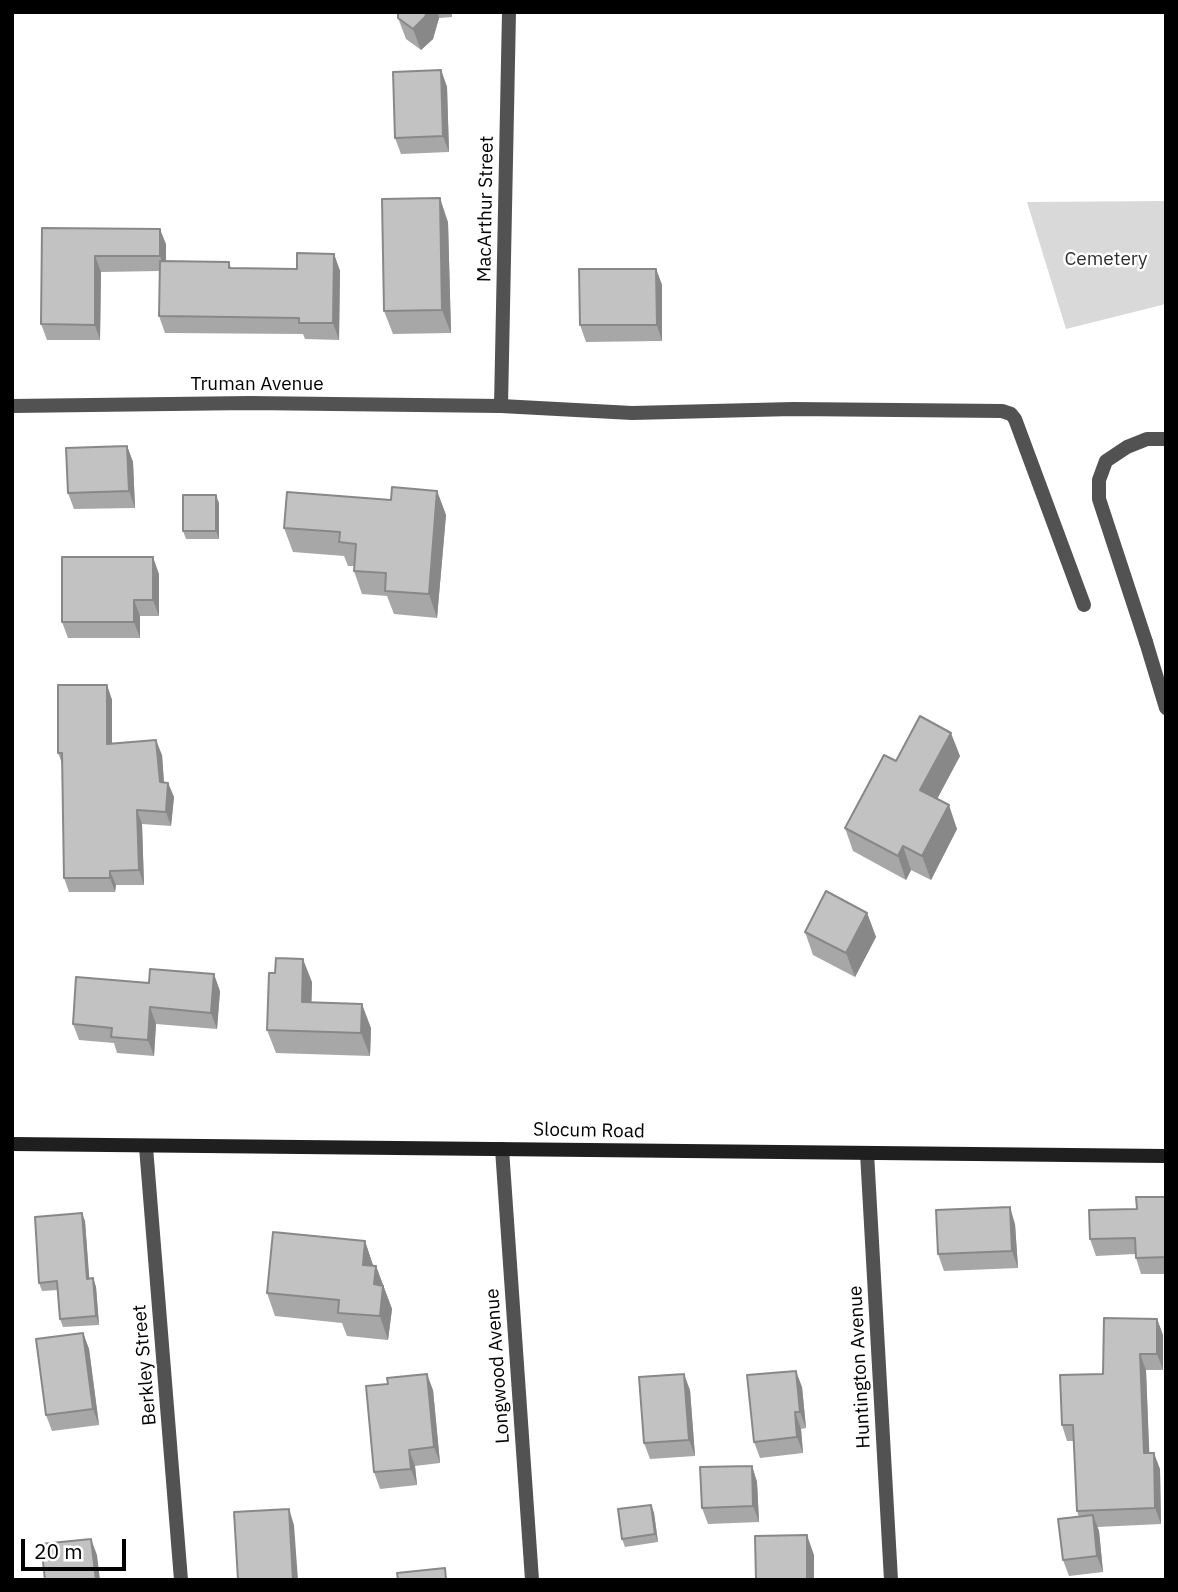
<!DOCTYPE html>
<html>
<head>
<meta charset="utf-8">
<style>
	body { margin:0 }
	#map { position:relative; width:1178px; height:1592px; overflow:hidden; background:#fff; font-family:"IBM Plex Sans",sans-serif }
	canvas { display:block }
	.frame { position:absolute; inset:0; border:14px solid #000; pointer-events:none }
	.scale { position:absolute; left:21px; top:1539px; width:105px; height:32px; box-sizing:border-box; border:4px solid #000; border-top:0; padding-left:9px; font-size:21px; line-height:24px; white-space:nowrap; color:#000; -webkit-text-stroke:5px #fff; paint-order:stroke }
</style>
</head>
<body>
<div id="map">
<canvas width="1178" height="1592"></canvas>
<div class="frame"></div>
<div class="scale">20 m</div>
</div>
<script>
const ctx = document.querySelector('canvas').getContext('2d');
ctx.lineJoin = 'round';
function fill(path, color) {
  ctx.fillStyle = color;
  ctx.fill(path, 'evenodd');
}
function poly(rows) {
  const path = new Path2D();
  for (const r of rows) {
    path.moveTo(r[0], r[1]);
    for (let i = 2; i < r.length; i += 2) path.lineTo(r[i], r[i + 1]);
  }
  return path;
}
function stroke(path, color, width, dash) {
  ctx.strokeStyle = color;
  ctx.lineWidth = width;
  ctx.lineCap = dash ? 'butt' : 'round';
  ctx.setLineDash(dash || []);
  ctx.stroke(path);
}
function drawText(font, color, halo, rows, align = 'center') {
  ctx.font = font + ' "IBM Plex Sans",sans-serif';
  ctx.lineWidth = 5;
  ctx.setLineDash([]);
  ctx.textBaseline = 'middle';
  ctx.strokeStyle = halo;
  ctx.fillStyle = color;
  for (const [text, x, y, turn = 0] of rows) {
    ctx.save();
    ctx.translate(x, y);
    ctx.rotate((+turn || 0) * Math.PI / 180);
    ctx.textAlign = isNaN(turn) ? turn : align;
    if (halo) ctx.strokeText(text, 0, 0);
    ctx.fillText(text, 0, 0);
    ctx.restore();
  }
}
fill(poly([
	[1164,201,1166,304,1066,329,1027,202]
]), '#d9d9d9');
stroke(poly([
	[501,406,632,413,793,409,1002,411,1011,414,1015,419,1084,605],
	[1146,642,1099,499,1099,480,1106,461,1127,447,1147,439,1166,439]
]), '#525252', 14);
stroke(poly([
	[12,406,250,403,501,406,509,12],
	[1146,642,1166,708],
	[146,1147,181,1580],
	[502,1149,532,1580],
	[867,1153,891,1580]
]), '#525252', 14);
stroke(poly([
	[12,1144,1166,1156]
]), '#1f1f1f', 14);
fill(poly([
	[398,12,452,12,452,17,439,18,433,39,421,50,406,39,398,18],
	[441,70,447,87,449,152,401,154,395,138],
	[448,222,451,333,393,334,384,311],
	[42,228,166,244,166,261,229,262,231,268,297,269,334,254,340,271,339,340,305,339,303,334,165,333,159,316,160,271,101,272,100,340,47,340,41,324],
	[656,269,662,285,662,341,586,342,580,325],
	[127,446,133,462,135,508,74,509,68,493],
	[437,491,446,515,437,618,394,614,387,596,362,594,354,571,354,566,348,566,344,556,293,552,284,528,391,500],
	[219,503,219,539,186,539,183,531],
	[159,574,159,616,140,616,140,638,68,638,62,622],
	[107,685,112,700,112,743,162,755,164,783,168,783,174,797,171,826,142,824,144,885,116,885,115,892,69,892,64,878,63,766,58,753],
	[960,756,937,799,957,829,931,880,911,870,906,880,853,851,845,828,896,761],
	[867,913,876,937,855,977,813,955,805,932],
	[312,982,311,1003,371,1028,370,1056,276,1053,267,1030],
	[220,991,217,1029,156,1024,154,1056,117,1053,114,1043,79,1040,73,1024],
	[1166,1197,1166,1274,1141,1274,1136,1258,1135,1254,1096,1256,1090,1239,1137,1209],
	[85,1221,89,1279,93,1278,96,1287,99,1325,63,1327,60,1319,58,1290,42,1291,39,1283],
	[1015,1224,1018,1268,944,1271,938,1254],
	[365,1241,373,1266,376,1266,392,1309,388,1340,347,1336,342,1323,275,1316,267,1293],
	[1157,1319,1163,1335,1163,1370,1146,1370,1149,1453,1160,1469,1161,1524,1097,1527,1099,1531,1103,1572,1069,1576,1063,1560,1079,1517,1077,1511,1074,1441,1067,1441,1062,1425],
	[83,1333,89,1349,99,1425,52,1431,46,1415],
	[802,1387,806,1428,801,1429,803,1453,760,1458,754,1442],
	[433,1390,440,1463,415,1466,417,1485,380,1489,374,1472],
	[690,1390,695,1456,650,1459,644,1443],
	[752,1466,757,1482,759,1522,708,1524,702,1508],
	[651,1505,654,1513,658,1542,625,1547,622,1539]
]), '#a7a7a7');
fill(poly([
	[427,12,438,12,439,18,433,39,421,50,413,29],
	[441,70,447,87,449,152,443,136],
	[440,198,448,222,451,333,442,310],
	[160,229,166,244,166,271,160,256],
	[334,254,340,271,339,340,333,323],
	[95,256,101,272,100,340,95,325],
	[656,269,662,285,662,341,657,325],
	[127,446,133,462,135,508,129,491],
	[437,491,446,515,437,618,429,594],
	[216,495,219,503,219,539,216,531],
	[153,557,159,574,159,616,153,600],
	[134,600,140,616,140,638,134,622],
	[107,685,112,700,112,758,107,744],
	[951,733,960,756,929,814,920,790],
	[156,740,162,755,165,797,160,782],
	[168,783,174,797,171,826,166,812],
	[949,805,957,829,931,880,922,856],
	[137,810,142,824,144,885,139,870],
	[903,846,911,870,906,880,898,856],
	[110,871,116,885,115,892,110,878],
	[867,913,876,937,855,977,846,953],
	[303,959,312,982,311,1026,302,1002],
	[214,974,220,991,217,1029,211,1013],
	[362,1004,371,1028,370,1056,361,1033],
	[150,1007,156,1024,154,1056,148,1040],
	[1010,1207,1015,1224,1018,1268,1012,1251],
	[82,1213,85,1221,90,1287,87,1279],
	[365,1241,373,1265,371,1289,363,1265],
	[376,1266,392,1309,388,1340,380,1316,374,1284],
	[93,1278,96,1287,99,1325,96,1316],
	[1157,1319,1163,1335,1163,1370,1157,1354],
	[83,1333,89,1349,99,1425,93,1409],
	[1140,1354,1146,1370,1150,1469,1144,1453],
	[796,1371,802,1387,806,1428,800,1412],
	[427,1374,433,1390,440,1463,434,1447],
	[684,1374,690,1390,695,1456,689,1440],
	[795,1412,801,1429,803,1453,797,1437],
	[409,1450,415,1466,417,1485,411,1469],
	[1154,1453,1160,1469,1161,1524,1155,1508],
	[752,1466,757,1482,759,1522,753,1506],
	[651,1505,654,1513,658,1542,655,1534],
	[289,1509,294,1525,298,1580,293,1580],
	[1093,1515,1099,1531,1103,1572,1097,1556],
	[807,1535,814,1555,814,1580,807,1580],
	[91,1539,97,1555,100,1580,96,1580]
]), '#888');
const building = poly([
	[398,12,427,12,425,17,413,29,398,18,398,12],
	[441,70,443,136,395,138,393,72,441,70],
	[440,198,442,310,384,311,382,199,440,198],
	[42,228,160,229,160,256,95,256,95,325,41,324,42,228],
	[297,253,334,254,333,323,299,323,299,318,159,316,160,261,229,262,229,268,297,269,297,253],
	[579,269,656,269,657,325,580,325,579,269],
	[127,446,129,491,68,493,66,448,127,446],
	[392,487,437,491,429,594,385,591,386,573,354,571,356,544,339,542,340,532,284,528,287,492,391,500,392,487],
	[183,495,216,495,216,531,183,531,183,495],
	[62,557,153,557,153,600,134,600,134,622,62,622,62,557],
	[58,685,107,685,107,744,156,740,160,782,168,783,166,812,137,810,139,870,110,871,110,878,64,878,62,753,58,753,58,685],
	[920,716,951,733,920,790,949,805,922,856,903,846,898,856,845,828,884,755,896,761,920,716],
	[826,891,867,913,846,953,805,932,826,891],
	[276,958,303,959,302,1002,362,1004,361,1033,267,1030,269,973,275,973,276,958],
	[150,969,214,974,211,1013,150,1007,148,1040,111,1037,112,1028,73,1024,76,977,149,983,150,969],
	[1136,1197,1166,1197,1166,1257,1136,1258,1135,1238,1090,1239,1089,1210,1137,1209,1136,1197],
	[1010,1207,1012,1251,938,1254,936,1210,1010,1207],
	[82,1213,87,1279,93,1278,96,1316,60,1319,57,1281,39,1283,35,1217,82,1213],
	[273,1232,365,1241,363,1265,376,1266,374,1284,383,1286,380,1316,338,1313,339,1300,267,1293,273,1232],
	[1104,1318,1157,1319,1157,1354,1140,1354,1144,1453,1154,1453,1155,1508,1077,1511,1073,1425,1062,1425,1060,1375,1103,1374,1104,1318],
	[83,1333,93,1409,46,1415,36,1339,83,1333],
	[796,1371,800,1412,795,1412,797,1437,754,1442,747,1375,796,1371],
	[427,1374,434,1447,409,1450,411,1469,374,1472,366,1386,388,1384,387,1378,427,1374],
	[684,1374,689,1440,644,1443,639,1377,684,1374],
	[752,1466,753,1506,702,1508,700,1467,752,1466],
	[651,1505,655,1534,622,1539,618,1509,651,1505],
	[289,1509,293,1580,238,1580,234,1512,289,1509],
	[1093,1515,1097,1556,1063,1560,1058,1519,1093,1515],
	[807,1535,807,1580,756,1580,755,1536,807,1535],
	[91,1539,96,1580,45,1580,41,1544,91,1539],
	[445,1568,446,1580,398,1580,397,1573,445,1568]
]);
fill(building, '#c2c2c2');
stroke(building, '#888', 2);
drawText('19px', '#000', '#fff', [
	["MacArthur Street",486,209,-89],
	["Truman Avenue",257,385],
	["Slocum Road",589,1131,1],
	["Berkley Street",145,1365,-95],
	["Longwood Avenue",498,1366,-94],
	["Huntington Avenue",860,1367,-93]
]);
drawText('19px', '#303030', '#fff', [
	["Cemetery",1106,260]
]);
</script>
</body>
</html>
